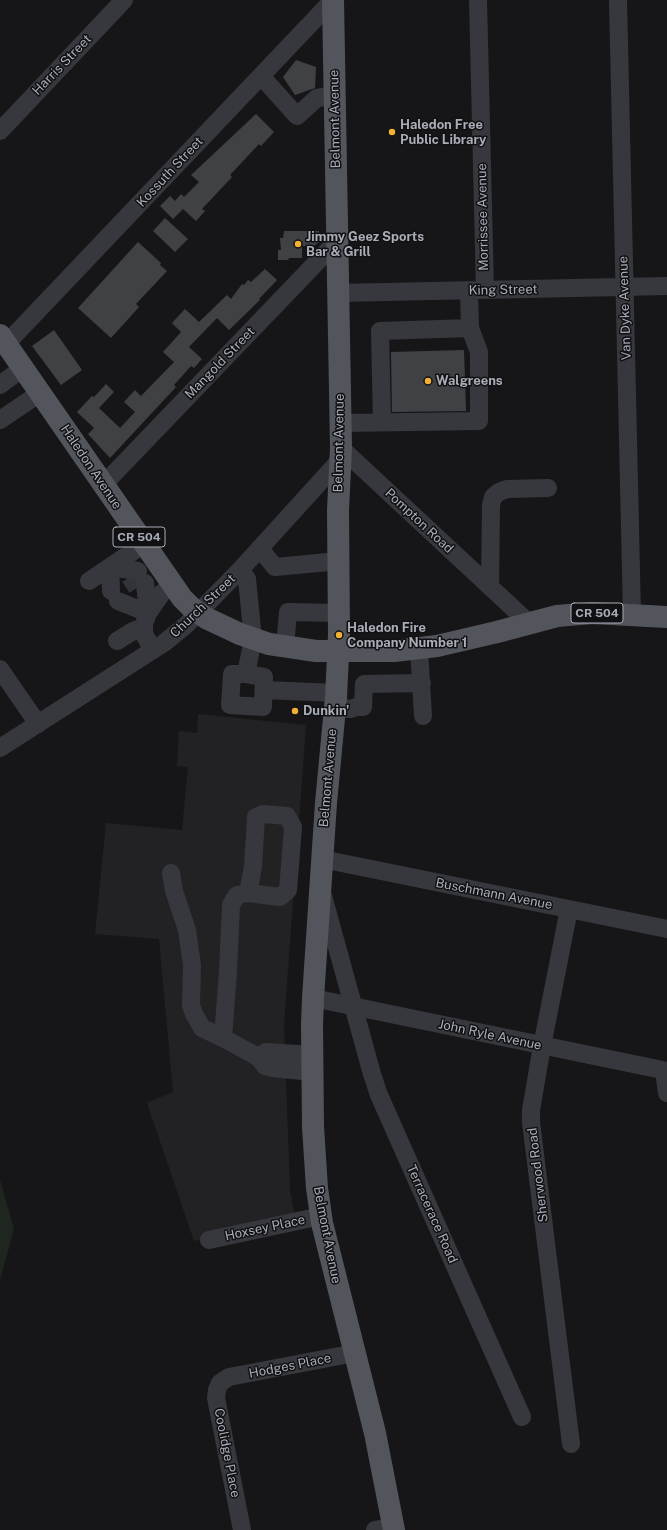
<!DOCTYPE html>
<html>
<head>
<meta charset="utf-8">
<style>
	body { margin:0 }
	canvas { display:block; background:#161618 }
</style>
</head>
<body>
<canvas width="667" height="1530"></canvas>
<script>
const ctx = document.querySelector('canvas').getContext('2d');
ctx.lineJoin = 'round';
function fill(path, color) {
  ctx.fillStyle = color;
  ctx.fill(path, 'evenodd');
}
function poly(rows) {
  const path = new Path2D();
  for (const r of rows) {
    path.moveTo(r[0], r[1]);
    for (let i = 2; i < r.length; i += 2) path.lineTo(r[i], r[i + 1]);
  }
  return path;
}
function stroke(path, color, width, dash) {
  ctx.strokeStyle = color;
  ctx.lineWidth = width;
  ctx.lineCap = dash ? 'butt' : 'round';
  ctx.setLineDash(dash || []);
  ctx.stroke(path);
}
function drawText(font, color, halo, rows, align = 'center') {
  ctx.font = font + ' "Public Sans",sans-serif';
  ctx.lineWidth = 3;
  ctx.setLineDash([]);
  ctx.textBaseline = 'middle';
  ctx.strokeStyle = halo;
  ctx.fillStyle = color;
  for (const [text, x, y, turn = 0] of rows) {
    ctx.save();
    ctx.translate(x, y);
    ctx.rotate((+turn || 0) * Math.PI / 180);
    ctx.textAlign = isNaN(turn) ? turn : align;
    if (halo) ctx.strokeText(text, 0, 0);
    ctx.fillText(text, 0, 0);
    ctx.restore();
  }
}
fill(poly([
	[198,714,306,725,284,1024,290,1191,296,1222,194,1241,147,1103,173,1092,159,939,95,934,106,823,182,830,188,767,177,766,179,731,197,733]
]), '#222225');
fill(poly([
	[0,1180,14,1229,0,1280]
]), '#1e261f');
fill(poly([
	[296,60,316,67,315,88,295,95,283,77],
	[256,114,274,132,261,146,259,144,230,175,232,177,202,209,205,211,196,221,183,209,173,219,160,206,170,196,175,201,181,194,184,197,199,182,191,175],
	[165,218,188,239,175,252,153,231],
	[284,231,319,231,319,242,314,246,302,246,302,258,289,258,288,260,278,260,278,250,281,250,280,238,283,238],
	[138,242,161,263,160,265,167,271,136,304,139,307,111,338,78,308],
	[265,269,277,280,259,299,260,300,229,330,217,318,189,347,202,359,194,368,191,366,174,385,176,387,110,458,88,434,94,428,77,412,92,396,94,397,106,384,114,392,99,408,120,428,135,412,124,402,135,390,141,396,174,362,163,352,181,332,172,323,185,309,199,322,227,295,231,299,242,284,244,285,248,280,251,282],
	[54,330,82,370,61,385,32,346],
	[464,350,466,411,392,412,391,352]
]), '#404145');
stroke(poly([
	[130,577,137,588]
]), '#333438', 18, [18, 9]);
stroke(poly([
	[478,0,485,290],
	[618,0,632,615],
	[261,76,297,116,317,98,335,95],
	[0,131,124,0],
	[338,293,667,286],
	[6,344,333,0],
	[0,385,23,368],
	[0,420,40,393],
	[382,422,380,331,470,328],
	[340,423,479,421,479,352,470,328,469,291],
	[341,448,529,623],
	[103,485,337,241],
	[260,549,275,567,339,561],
	[240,570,247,579,253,639,246,674,232,674,230,705,263,707,264,677,246,674],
	[89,581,144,544],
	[490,587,491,505,493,497,499,492,507,489,548,488],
	[111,591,110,567,138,571],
	[118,601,148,613,145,583],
	[117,641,133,631,144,627],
	[285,647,288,612,339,613],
	[419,649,423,716],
	[153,650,144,634,144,624,148,613,162,593,172,585],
	[0,669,38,724],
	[264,690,336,693],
	[342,706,346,709,351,709,356,707,363,707,364,684,422,683],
	[0,748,164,643,186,625,240,570,340,460],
	[322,859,667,929],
	[171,873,174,891,187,930,192,965,191,1005,194,1014,202,1028,223,1038],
	[248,893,280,897,288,890,293,827,287,816,263,814,256,817,253,867,248,893,237,895,231,905,228,971,223,1038,258,1057],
	[323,896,372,1074,379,1095,522,1417],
	[569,909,542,1046,531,1110,531,1122,571,1444],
	[313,998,667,1071],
	[312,1055,266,1052,258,1057,265,1066,273,1068,312,1072],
	[664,1071,667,1093],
	[209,1240,321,1216],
	[242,1530,216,1398,217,1390,220,1383,229,1377,355,1353],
	[375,1530,394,1527]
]), '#37383d', 18);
stroke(poly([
	[333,0,341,448,338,510,339,635,336,697,326,803,313,998,312,1025,313,1127,317,1188,322,1223,375,1433,394,1530],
	[0,335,182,598,193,609,206,618,240,634,269,644,316,651,394,651,437,646,497,632,557,616,592,613,667,617]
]), '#53555c', 22);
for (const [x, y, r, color] of [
	[392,132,4,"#f2b134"],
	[298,244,4,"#f2b134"],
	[428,381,4,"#f2b134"],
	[339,635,4,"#f2b134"],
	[295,711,4,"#f2b134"]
]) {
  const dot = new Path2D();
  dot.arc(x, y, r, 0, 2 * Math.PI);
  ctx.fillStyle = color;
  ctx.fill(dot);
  stroke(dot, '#111113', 1.5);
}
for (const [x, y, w] of [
	[139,537,52],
	[597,613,52]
]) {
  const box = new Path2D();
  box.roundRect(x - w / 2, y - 10, w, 20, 3);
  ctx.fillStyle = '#111113';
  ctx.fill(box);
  stroke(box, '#a8adb8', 1);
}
drawText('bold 12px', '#a8adb8', null, [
	["CR 504",139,537],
	["CR 504",597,613]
]);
drawText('13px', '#a8adb8', '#111113', [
	["Harris Street",62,65,-46],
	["Belmont Avenue",335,119,-91],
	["Kossuth Street",170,172,-47],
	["Morrissee Avenue",483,217,-91],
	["King Street",503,290,-1],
	["Van Dyke Avenue",625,308,-92],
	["Mangold Street",220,363,-46],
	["Belmont Avenue",339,443,-89],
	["Haledon Avenue",91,467,56],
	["Pompton Road",419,521,43],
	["Church Street",203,606,-44],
	["Belmont Avenue",328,778,-85],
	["Buschmann Avenue",494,894,11],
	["John Ryle Avenue",490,1035,12],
	["Sherwood Road",538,1175,-97],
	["Terracerace Road",432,1214,66],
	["Hoxsey Place",265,1228,-12],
	["Belmont Avenue",327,1235,79],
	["Hodges Place",290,1366,-11],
	["Coolidge Place",227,1453,79]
]);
drawText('bold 13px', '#a8adb8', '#111113', [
	["Haledon Free",400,125],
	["Public Library",400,140],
	["Jimmy Geez Sports",306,237],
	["Bar & Grill",306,252],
	["Walgreens",436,381],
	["Haledon Fire",347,628],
	["Company Number 1",347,643],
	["Dunkin'",303,711]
], 'left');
</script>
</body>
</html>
